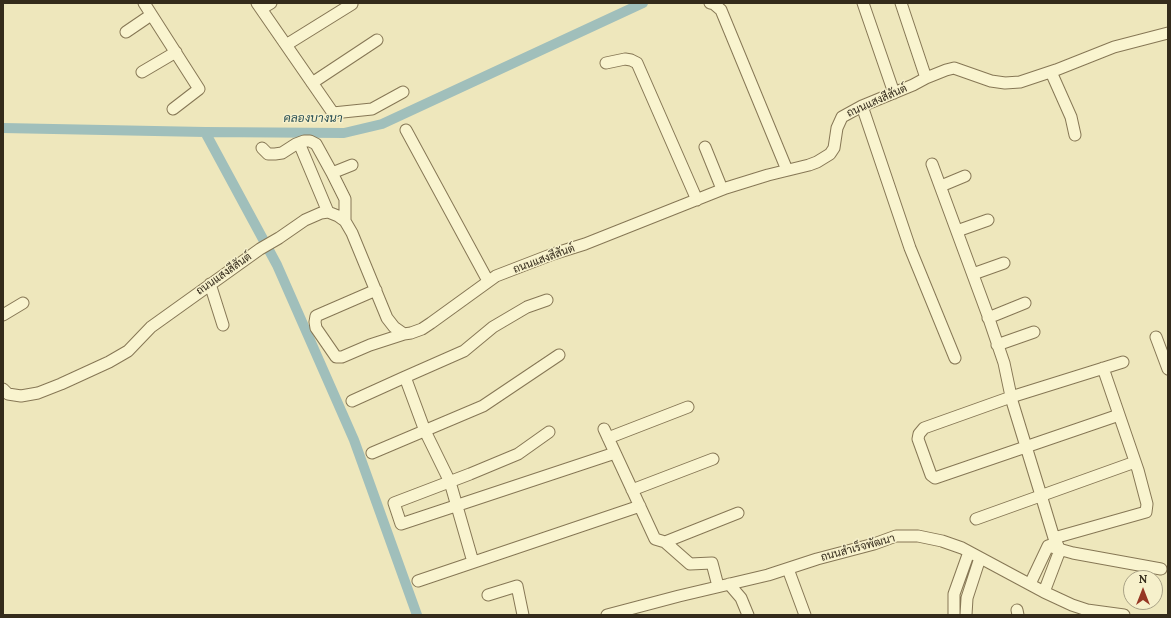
<!DOCTYPE html>
<html>
<head>
<meta charset="utf-8">
<style>
	body { margin:0 }
	#map { position:relative; width:1171px; height:618px; overflow:hidden; background:#eee7bc; font-family:Lora,serif }
	canvas { display:block }
	.frame { position:absolute; inset:0; border:4px solid #342b1b; pointer-events:none }
	.north { position:absolute; left:1123px; top:570px; width:40px; height:40px; box-sizing:border-box; background:#f6f0cb; border:1px solid #a8a185; border-radius:50%; rotate:0deg; font-size:11px; font-weight:700; line-height:16px; text-align:center; color:#342b1b }
	.north::after { content:''; display:block; margin:auto; width:14px; height:18px; background:#963624; clip-path:polygon(50% 0,100% 100%,50% 72%,0 100%) }
</style>
</head>
<body>
<div id="map">
<canvas width="1171" height="618"></canvas>
<div class="frame"></div>
<div class="north">N</div>
</div>
<script>
const ctx = document.querySelector('canvas').getContext('2d');
ctx.lineJoin = 'round';
function poly(rows) {
  const path = new Path2D();
  for (const r of rows) {
    path.moveTo(r[0], r[1]);
    for (let i = 2; i < r.length; i += 2) path.lineTo(r[i], r[i + 1]);
  }
  return path;
}
function stroke(path, color, width, dash) {
  ctx.strokeStyle = color;
  ctx.lineWidth = width;
  ctx.lineCap = dash ? 'butt' : 'round';
  ctx.setLineDash(dash || []);
  ctx.stroke(path);
}
function drawText(font, color, halo, rows, align = 'center') {
  ctx.font = font + ' Lora,Sarabun,serif';
  ctx.lineWidth = 3;
  ctx.setLineDash([]);
  ctx.textBaseline = 'middle';
  ctx.strokeStyle = halo;
  ctx.fillStyle = color;
  for (const [text, x, y, turn = 0] of rows) {
    ctx.save();
    ctx.translate(x, y);
    ctx.rotate((+turn || 0) * Math.PI / 180);
    ctx.textAlign = isNaN(turn) ? turn : align;
    if (halo) ctx.strokeText(text, 0, 0);
    ctx.fillText(text, 0, 0);
    ctx.restore();
  }
}
stroke(poly([
	[3,128,205,132,344,133,382,124,643,3],
	[205,132,277,265,354,440,417,615]
]), '#a0bfbb', 10);
const minor = poly([
	[144,3,199,89,173,109],
	[257,3,333,113,372,109,403,92],
	[710,3,714,4,721,10,787,170],
	[863,3,894,93],
	[901,3,926,78],
	[261,9,271,3],
	[126,32,151,15],
	[286,45,352,4],
	[606,63,625,59,631,60,637,63,697,200],
	[142,72,176,52],
	[1051,72,1071,117,1075,135],
	[312,83,377,40],
	[862,106,910,248,955,358],
	[406,130,488,281],
	[299,143,328,212],
	[705,147,722,189],
	[262,148,268,154,275,154,282,153,296,144,304,141,310,141,316,144,332,173,345,199,345,221],
	[932,164,987,313,1004,363,1012,401,1044,505,1054,538,1060,550,1044,592],
	[332,173,352,165],
	[941,186,965,176],
	[957,231,988,220],
	[973,274,1004,263],
	[210,284,223,325],
	[376,290,316,316,315,322,316,328,336,357,342,357,370,345,404,334],
	[3,315,23,303],
	[988,318,1025,303],
	[1156,337,1168,369],
	[997,345,1034,332],
	[3,389,8,394,21,396,38,393,61,384,109,362,128,351,151,327,260,249,279,238,305,220,321,213,328,212,338,216,345,221,352,233,387,318,394,327,404,334,411,333,422,329,431,323,496,276,553,254,585,244,726,188,768,175,809,165,817,162,830,154,834,148,837,128,842,117,862,106,913,85,926,78,946,70,954,68,991,81,1005,83,1020,82,1056,70,1114,47,1168,33],
	[352,401,405,377],
	[1119,415,935,478,931,475,918,439,919,434,924,428,1011,397,1123,362],
	[604,429,655,539,665,542,690,564,712,563,718,586],
	[549,432,518,454,470,474,394,503,401,524,615,453],
	[608,438,688,407],
	[372,453,483,406,559,355],
	[632,490,713,459],
	[976,519,1135,462],
	[1054,538,1146,512,1147,504,1138,470,1103,368],
	[665,542,738,513],
	[1048,546,1073,553,1161,569],
	[473,562,450,482,425,431,405,377,464,351,493,327,527,307,547,300],
	[788,569,805,615],
	[418,581,640,506],
	[729,584,741,598,748,615],
	[1030,584,1048,546,1054,544],
	[488,595,517,586,523,615],
	[1017,610,1018,615],
	[607,615,679,596,768,575,817,559,874,544,896,536,918,536,942,541,962,548,1044,592,1072,605,1087,610,1124,615],
	[954,615,954,594,969,552],
	[966,615,967,598,980,558]
]);
stroke(minor, '#867755', 13);
stroke(minor, '#f9f4cf', 11);
drawText('11px', '#342b1b', '#f6f0cb', [
	["ถนนแสงสีสันต์",877,101,-24],
	["ถนนแสงสีสันต์",544,259,-20],
	["ถนนแสงสีสันต์",224,274,-35],
	["ถนนสำเร็จพัฒนา",858,548,-15]
]);
drawText('italic 12px', '#295055', '#f6f0cb', [
	["คลองบางนา",313,119]
]);
</script>
</body>
</html>
